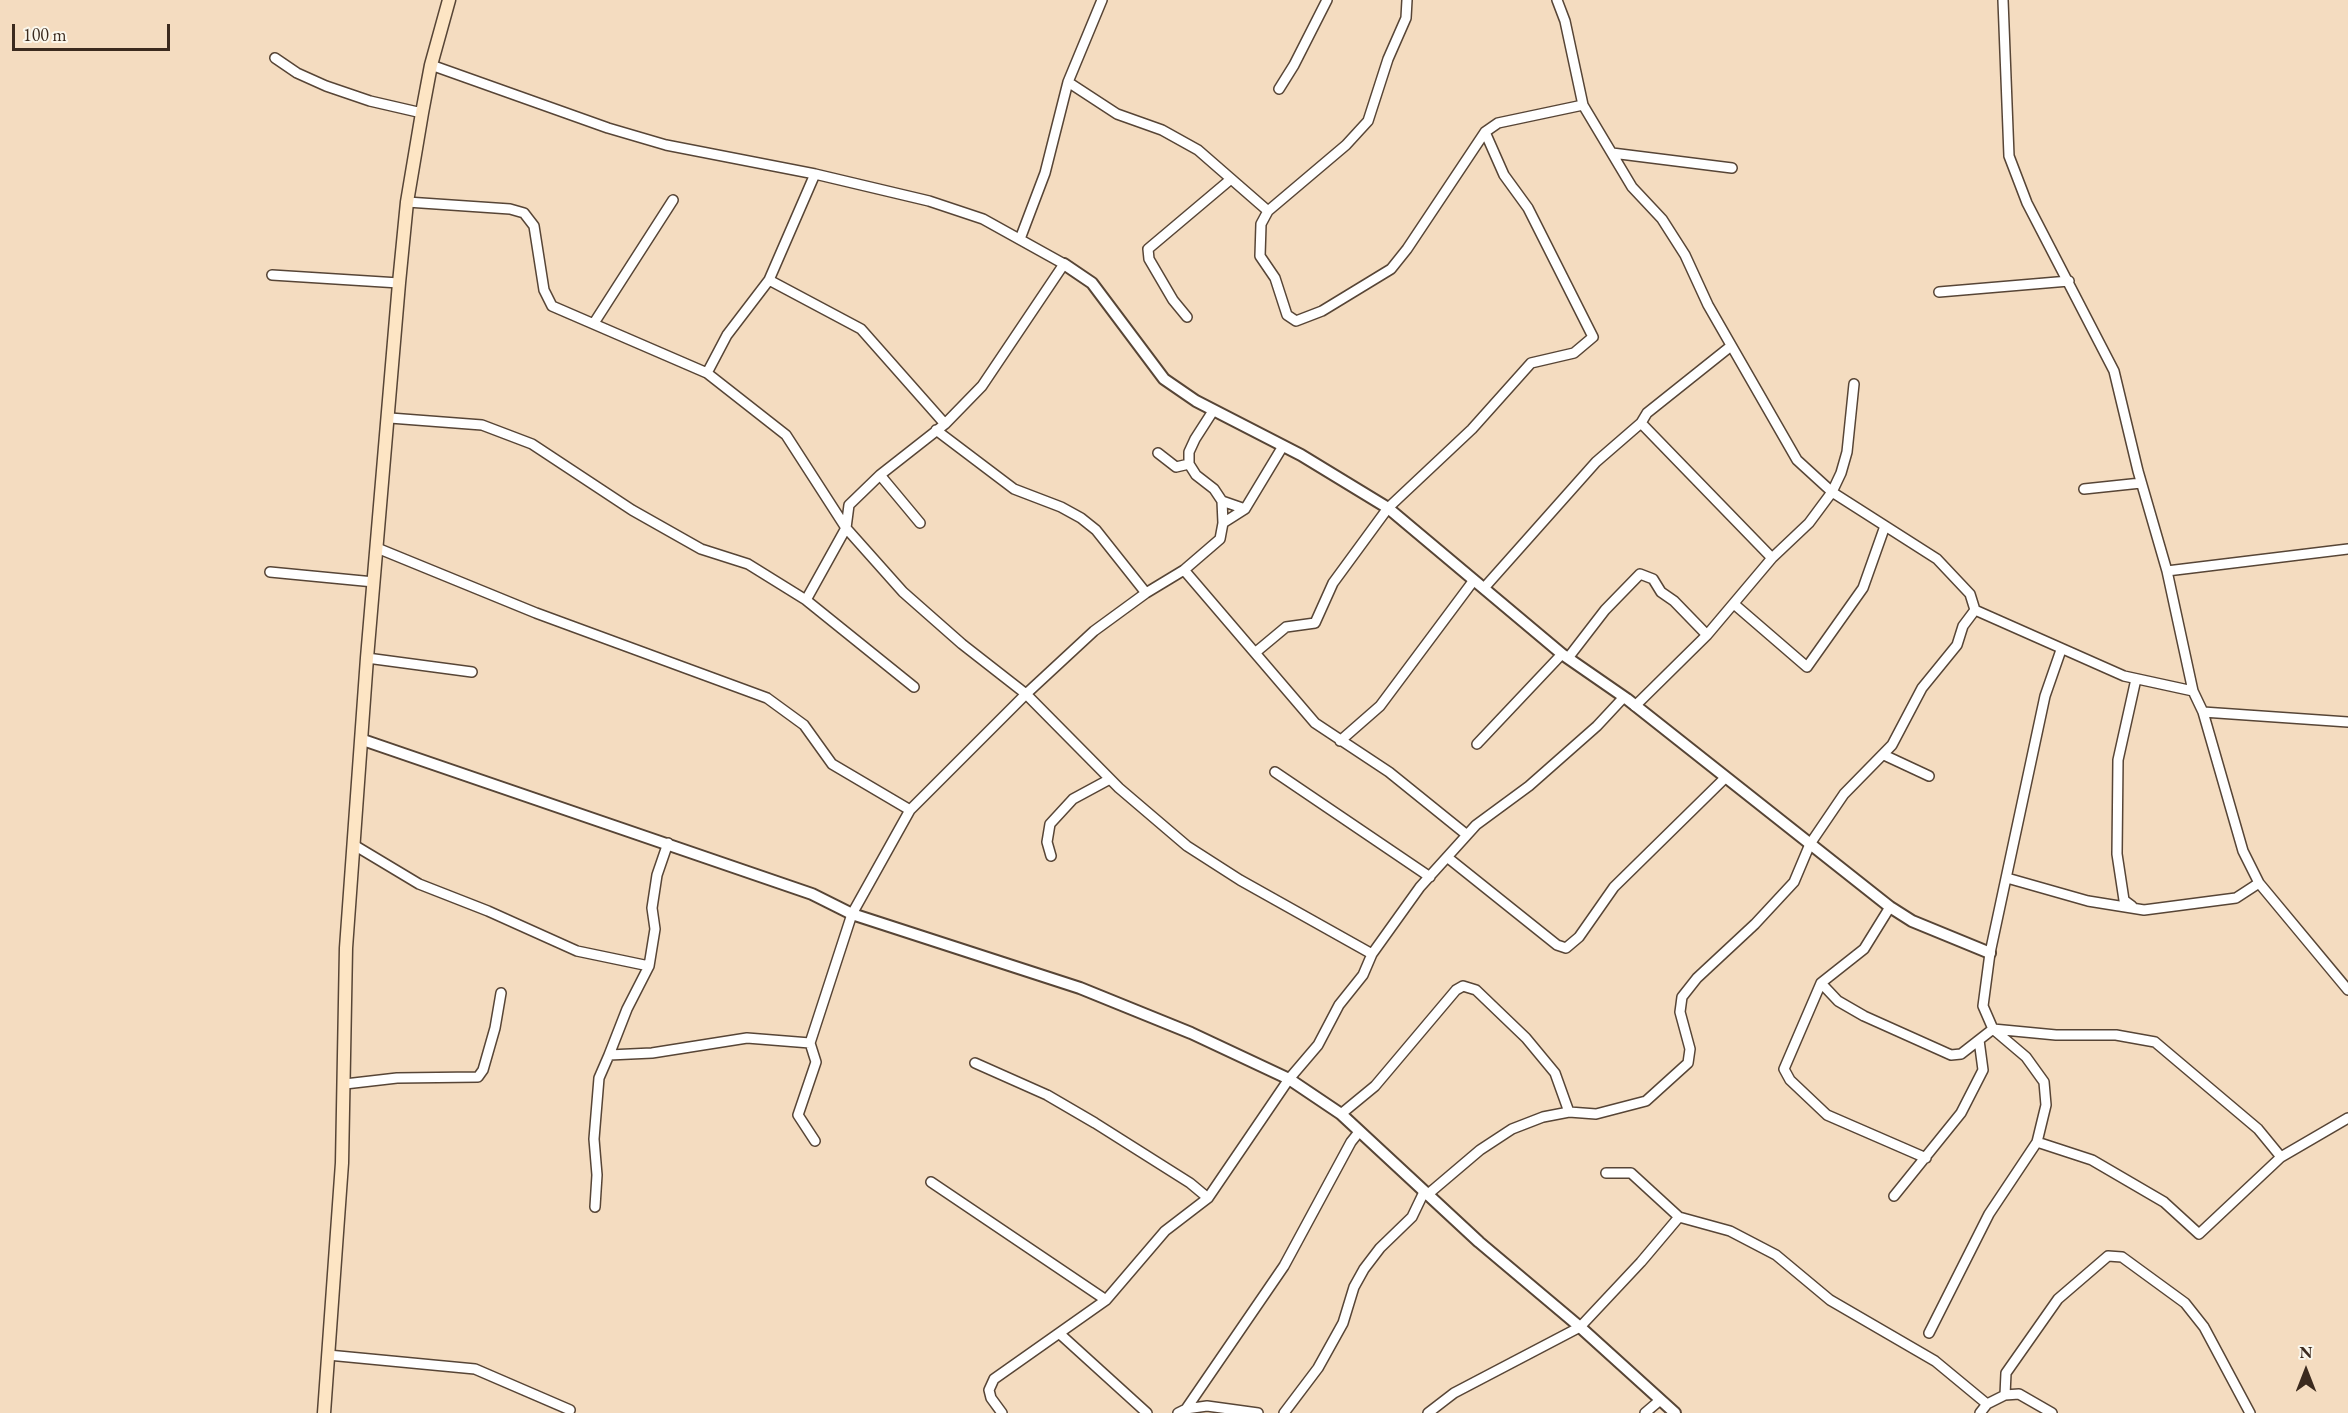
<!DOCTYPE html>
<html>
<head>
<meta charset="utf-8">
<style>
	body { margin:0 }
	#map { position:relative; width:2348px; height:1413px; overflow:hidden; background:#f4dcc0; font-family:"EB Garamond",serif }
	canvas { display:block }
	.north { position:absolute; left:2276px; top:1341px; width:60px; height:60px; -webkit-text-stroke:4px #fbf7ec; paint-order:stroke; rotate:0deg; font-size:16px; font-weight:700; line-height:24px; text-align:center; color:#3b2a1e }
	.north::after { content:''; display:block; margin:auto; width:21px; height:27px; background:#3b2a1e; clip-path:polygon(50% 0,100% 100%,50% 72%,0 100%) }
	.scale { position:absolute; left:12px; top:24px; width:158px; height:27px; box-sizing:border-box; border:3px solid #3b2a1e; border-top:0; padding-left:8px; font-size:18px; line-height:21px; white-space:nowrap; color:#3b2a1e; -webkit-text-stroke:4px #fbf7ec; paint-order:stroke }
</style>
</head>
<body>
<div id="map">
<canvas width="2348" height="1413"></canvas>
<div class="north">N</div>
<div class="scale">100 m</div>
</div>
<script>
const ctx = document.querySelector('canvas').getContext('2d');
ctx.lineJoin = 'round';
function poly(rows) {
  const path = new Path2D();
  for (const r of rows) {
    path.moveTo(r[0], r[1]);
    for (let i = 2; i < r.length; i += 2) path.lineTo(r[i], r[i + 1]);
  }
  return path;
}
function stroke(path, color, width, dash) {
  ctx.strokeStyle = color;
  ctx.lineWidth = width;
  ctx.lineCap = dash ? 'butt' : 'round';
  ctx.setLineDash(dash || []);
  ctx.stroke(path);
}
const minor = poly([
	[1407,0,1406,18,1388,59,1368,121,1346,145,1268,211,1261,224,1260,256,1275,278,1287,315,1296,321,1322,311,1391,269,1407,249,1485,132,1498,123,1583,105],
	[1557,0,1565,21,1583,105,1632,187,1662,219,1685,255,1708,305,1797,460,1832,492,1937,559,1970,594,1975,610,2124,676,2193,691],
	[2003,0,2009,156,2027,203,2114,371,2138,471,2167,571,2193,691,2203,712,2243,851,2259,883,2348,990],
	[275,58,297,73,326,86,370,101,422,113],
	[431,65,608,128,666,145,815,174,929,201,983,219,1064,264,982,386,945,424,880,475,849,505,846,528,806,600],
	[1068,82,1117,114,1162,130,1198,150,1268,211],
	[1279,89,1294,65,1327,0],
	[1612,153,1732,168],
	[407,202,510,209,524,213,534,226,544,290,552,306,707,373,786,435,846,528,903,592,962,644,1026,694,1119,788,1187,846,1240,880,1372,954],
	[1020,239,1045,173,1068,82,1102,0],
	[272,275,399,283],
	[769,280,861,329,945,424],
	[1939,292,2069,281],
	[1187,317,1173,300,1149,259,1148,249,1231,179],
	[594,323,673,200],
	[707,373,727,335,769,280,815,174],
	[390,418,482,425,532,444,632,510,701,549,748,564,806,600,914,687],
	[1641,423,1772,558],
	[936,430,1014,489,1061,507,1081,518,1096,530,1146,593],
	[1158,453,1176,467,1189,464],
	[880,475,920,523],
	[2084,489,2141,483],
	[1222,501,1245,509],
	[1223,523,1245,509,1283,446],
	[377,548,536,613,767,698,804,725,832,764,910,810],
	[1184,570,1220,539,1223,523,1222,501,1214,489,1196,475,1189,464,1189,452,1195,439,1213,411],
	[2167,571,2348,549],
	[270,572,374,582],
	[1484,588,1596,462,1641,423,1647,413,1731,346],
	[1734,604,1807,667,1863,588,1885,526],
	[1256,652,1286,627,1315,623,1333,583,1388,508,1472,429,1531,363,1574,353,1593,337,1528,208,1504,175,1485,132],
	[367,658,472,672],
	[1568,658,1605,610,1640,574,1653,579,1661,592,1674,601,1707,635],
	[1635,706,1707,635,1772,558,1809,523,1832,492,1841,473,1847,452,1854,384],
	[2203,712,2348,722],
	[1340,741,1380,706,1474,580],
	[1477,744,1562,654],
	[1884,755,1929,776],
	[1275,772,1430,877],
	[668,843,657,875,652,908,655,929,649,966,627,1009,609,1055,652,1053,747,1038,810,1043],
	[354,845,419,884,488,911,577,951,649,966],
	[1051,856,1047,842,1050,824,1073,799,1110,779],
	[1447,857,1557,945,1566,948,1579,937,1614,887,1725,778],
	[2007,878,2088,901,2144,910,2236,898,2259,883],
	[2132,906,2124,900,2117,854,2118,760,2136,679],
	[1890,907,1864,949,1821,983,1784,1069,1790,1080,1827,1115,1926,1158],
	[1821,983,1838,1001,1864,1016,1951,1055,1961,1054,1993,1029,1983,1006,1990,953,2045,696,2061,650],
	[975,1063,1047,1095,1095,1123,1190,1183,1208,1198],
	[345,1084,397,1078,478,1077,483,1070,495,1028,501,993],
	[1341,1114,1375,1086,1456,990,1463,986,1476,990,1526,1038,1555,1073,1569,1112],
	[815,1141,798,1115,816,1062,810,1043,852,914,910,810,1026,694,1094,631,1146,593,1184,570,1315,723,1389,772,1467,835],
	[2037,1142,2092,1160,2164,1202,2199,1234,2281,1157,2348,1118],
	[1606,1173,1631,1173,1679,1217,1730,1231,1776,1255,1830,1300,1935,1361,1987,1404],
	[931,1182,1106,1300],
	[1427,1195,1480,1150,1512,1129,1543,1117,1569,1112,1596,1114,1646,1101,1688,1063,1690,1049,1680,1012,1682,997,1697,978,1755,924,1794,882,1810,844,1844,794,1892,745,1922,688,1957,645,1963,626,1975,610],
	[1894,1196,1961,1113,1983,1070,1979,1040],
	[595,1207,597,1175,594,1139,599,1078,609,1055],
	[1929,1333,1989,1214,2037,1142,2046,1105,2044,1082,2026,1057,1993,1029,2056,1035,2116,1035,2155,1042,2258,1129,2281,1157],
	[1060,1334,1147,1413],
	[328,1355,475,1369,570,1410],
	[2005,1395,2006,1373,2058,1299,2108,1256,2122,1257,2185,1303,2204,1327,2250,1413],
	[1186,1409,1284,1266,1351,1142,1359,1132],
	[1002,1413,991,1398,989,1390,994,1379,1106,1300,1165,1231,1208,1198,1289,1079,1318,1045,1339,1005,1363,975,1372,954,1420,887,1476,825,1529,786,1597,726,1624,697],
	[1178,1413,1186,1409,1207,1406,1258,1413],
	[1284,1413,1318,1368,1343,1323,1354,1287,1364,1269,1380,1248,1412,1217,1424,1192],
	[1428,1413,1454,1393,1580,1327,1641,1262,1679,1217],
	[1645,1413,1659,1401],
	[1980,1413,1987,1404,2005,1395,2019,1394,2052,1413]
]);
const tertiary = poly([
	[1064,264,1092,283,1164,379,1196,401,1301,455,1388,508,1562,654,1627,699,1890,907,1912,921,1990,953],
	[363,740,812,894,852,914,1080,988,1191,1033,1289,1079,1341,1114,1479,1242,1580,1327,1675,1413]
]);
const secondary = poly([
	[324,1413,342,1163,346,948,367,658,399,283,407,202,422,113,431,65,449,0]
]);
stroke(minor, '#574536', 12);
stroke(tertiary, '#574536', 14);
stroke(secondary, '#574536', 15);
stroke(minor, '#fff', 9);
stroke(tertiary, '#fff', 10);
stroke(secondary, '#fde5c4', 12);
</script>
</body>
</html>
